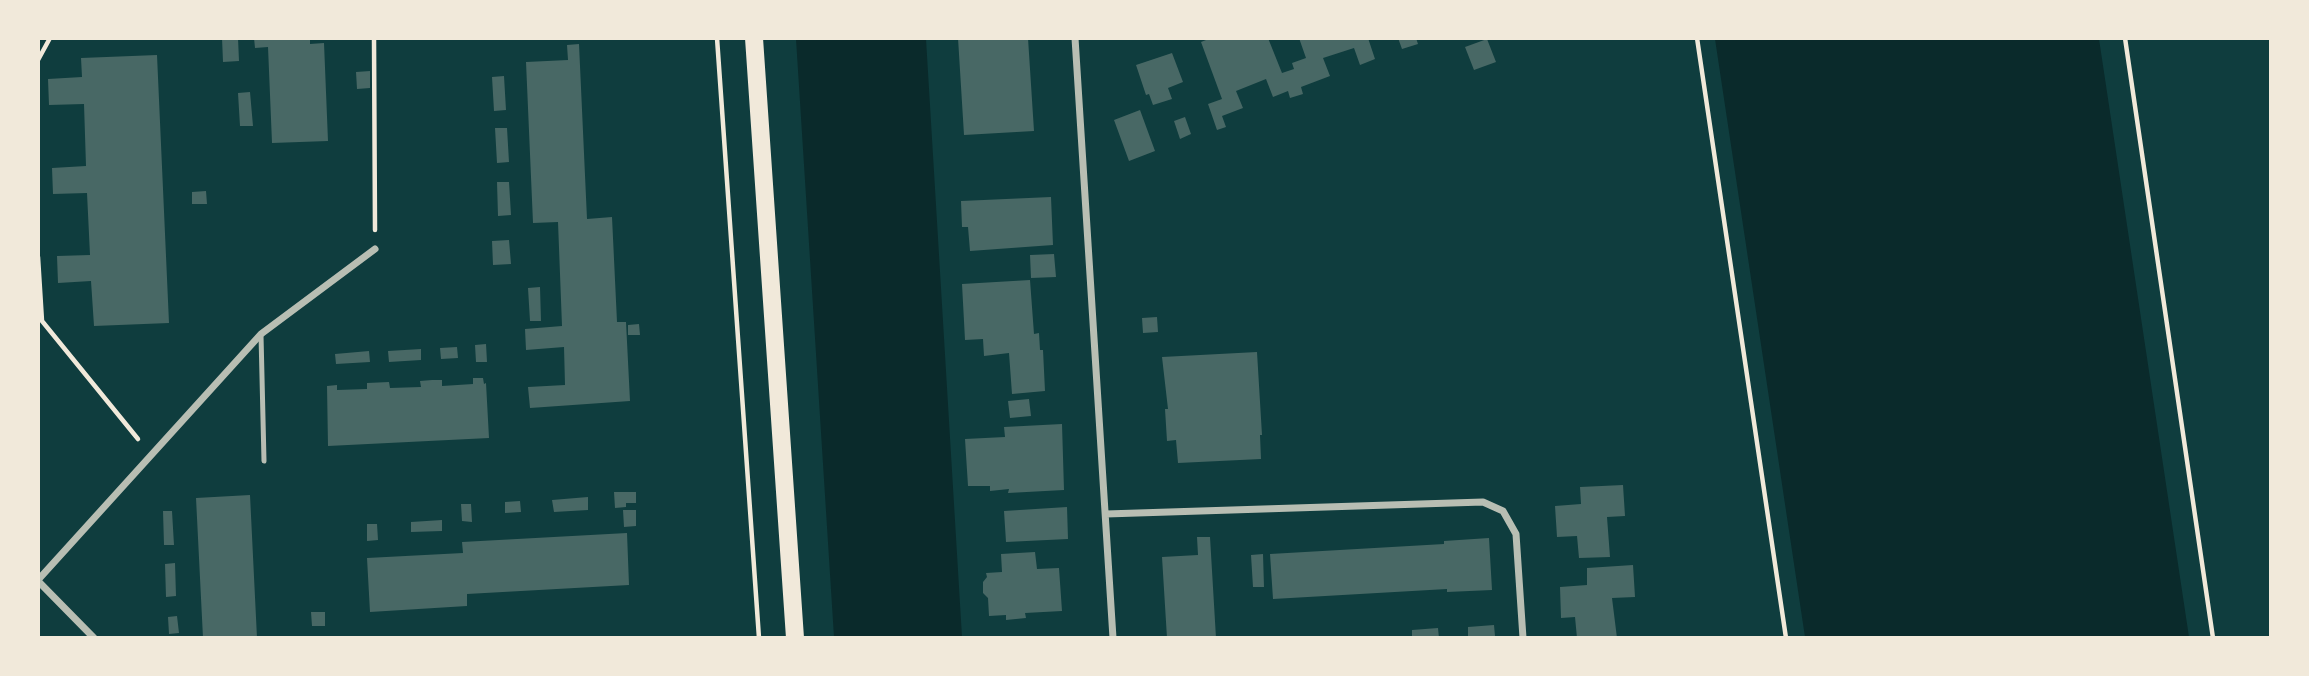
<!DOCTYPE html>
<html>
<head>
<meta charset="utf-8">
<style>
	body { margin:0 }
	#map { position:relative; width:2309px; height:676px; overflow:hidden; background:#0f3d3e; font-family:"Noto Sans",sans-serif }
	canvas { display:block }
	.frame { position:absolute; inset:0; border:40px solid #f1e9da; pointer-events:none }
</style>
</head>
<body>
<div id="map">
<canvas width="2309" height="676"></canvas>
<div class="frame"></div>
</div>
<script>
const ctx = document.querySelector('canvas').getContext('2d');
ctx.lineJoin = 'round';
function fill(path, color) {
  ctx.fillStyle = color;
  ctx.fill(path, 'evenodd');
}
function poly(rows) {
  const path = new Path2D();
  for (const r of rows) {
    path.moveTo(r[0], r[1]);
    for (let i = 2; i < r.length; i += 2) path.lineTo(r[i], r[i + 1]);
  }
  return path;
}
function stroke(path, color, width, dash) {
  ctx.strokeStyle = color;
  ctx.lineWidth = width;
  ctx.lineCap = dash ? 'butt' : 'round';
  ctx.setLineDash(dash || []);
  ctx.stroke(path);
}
fill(poly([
	[796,39,926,39,962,637,834,637],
	[1715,39,2099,39,2189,637,1805,637]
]), '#0a2a2b');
fill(poly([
	[222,38,238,38,239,61,223,62],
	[254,38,310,38,310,44,324,43,328,141,272,143,268,47,255,48],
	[958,38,1028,38,1034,131,964,135],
	[1211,38,1268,38,1282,73,1294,69,1292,63,1306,58,1299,38,1368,38,1375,59,1360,65,1354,48,1323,58,1330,76,1301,87,1303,94,1290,98,1288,91,1273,97,1266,79,1236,91,1243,108,1222,116,1226,127,1217,130,1208,104,1222,99,1201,42],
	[1398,38,1416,38,1418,44,1402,49],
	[1487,39,1496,62,1474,70,1465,47],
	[579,44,587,219,612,217,617,322,626,322,630,401,530,408,528,387,565,385,564,347,526,350,525,329,562,326,558,222,533,223,526,62,568,60,567,45],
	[1172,53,1183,82,1168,88,1172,99,1153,105,1149,94,1146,95,1136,65],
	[157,55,169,323,94,326,91,281,58,283,57,256,90,255,87,193,53,194,52,168,86,166,84,104,49,105,48,79,82,77,81,58],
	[370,71,370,88,357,89,356,72],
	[504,76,506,110,494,111,492,77],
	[250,92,253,126,240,126,238,93],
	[1140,110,1155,151,1129,161,1114,120],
	[1185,117,1191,134,1180,139,1174,121],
	[495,128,507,128,509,162,497,163],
	[497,182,509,182,511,215,498,216],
	[206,191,207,204,192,204,192,192],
	[1051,197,1053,245,970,251,968,227,962,227,961,201],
	[509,240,511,264,493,265,492,241],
	[1054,254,1056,277,1031,278,1030,255],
	[1030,280,1034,334,1039,333,1040,350,1043,350,1045,391,1012,394,1009,353,984,356,983,339,965,340,962,284],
	[540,287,541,321,530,321,528,288],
	[1157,317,1158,332,1143,333,1142,318],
	[639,324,640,335,628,335,628,325],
	[486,344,487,362,476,362,475,345],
	[457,347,458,358,441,359,440,348],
	[421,349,421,360,389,362,388,351],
	[369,351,370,362,336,364,335,354],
	[1257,352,1262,435,1260,435,1261,459,1178,463,1176,440,1167,441,1165,409,1168,409,1162,357],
	[473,378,483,378,484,384,486,383,489,438,328,446,327,386,337,385,337,390,367,389,367,383,389,382,390,388,421,387,420,381,432,380,442,380,442,386,473,384],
	[1029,399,1031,416,1010,418,1008,401],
	[1062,424,1064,490,1008,493,1009,489,990,491,990,486,968,486,965,439,1005,437,1004,427],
	[1623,485,1625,516,1607,517,1610,557,1579,558,1577,536,1557,537,1555,506,1581,504,1580,487],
	[614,492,636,492,636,503,626,503,626,507,615,508],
	[250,495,257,638,203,638,196,498],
	[588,497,588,510,554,512,552,500],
	[520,501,521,512,505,513,505,502],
	[461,504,471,504,472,522,462,521],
	[1067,507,1068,539,1006,542,1004,511],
	[623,510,636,510,636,526,624,527],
	[163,511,172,511,174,545,164,545],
	[442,520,442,531,411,532,411,522],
	[367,524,377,524,378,540,367,541],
	[627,533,629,585,467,594,467,606,370,612,367,558,463,553,462,542],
	[1197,537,1210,537,1216,638,1167,638,1162,557,1198,555],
	[1489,538,1492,590,1447,592,1447,589,1273,599,1270,554,1444,544,1444,541],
	[1035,552,1037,569,1059,568,1062,611,1025,613,1026,618,1006,620,1006,615,989,616,988,598,983,593,983,582,987,577,986,573,1002,572,1001,554],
	[1263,554,1264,587,1253,587,1251,555],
	[175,563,176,596,166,597,165,564],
	[1633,565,1635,597,1612,598,1617,638,1577,638,1575,617,1561,618,1560,587,1587,585,1587,568],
	[311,612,325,612,325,626,312,626],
	[177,616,179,633,169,634,168,617],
	[1494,625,1495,636,1468,637,1468,627],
	[1438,628,1439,638,1412,638,1412,630]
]), '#486865');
stroke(poly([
	[374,38,375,230],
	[717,38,759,638],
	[1697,38,1786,638],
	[2125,38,2213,638],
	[38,60,50,38],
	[38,257,42,321,138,439]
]), '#f1e9da', 4.5);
stroke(poly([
	[261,335,264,461]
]), '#b8beb3', 5);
stroke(poly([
	[1075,38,1113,638],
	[1106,514,1483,502,1503,511,1516,534,1523,638],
	[38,580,261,334,375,249],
	[38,581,94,638]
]), '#b8beb3', 7);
stroke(poly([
	[754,38,795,638]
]), '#f1e9da', 18);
</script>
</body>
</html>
